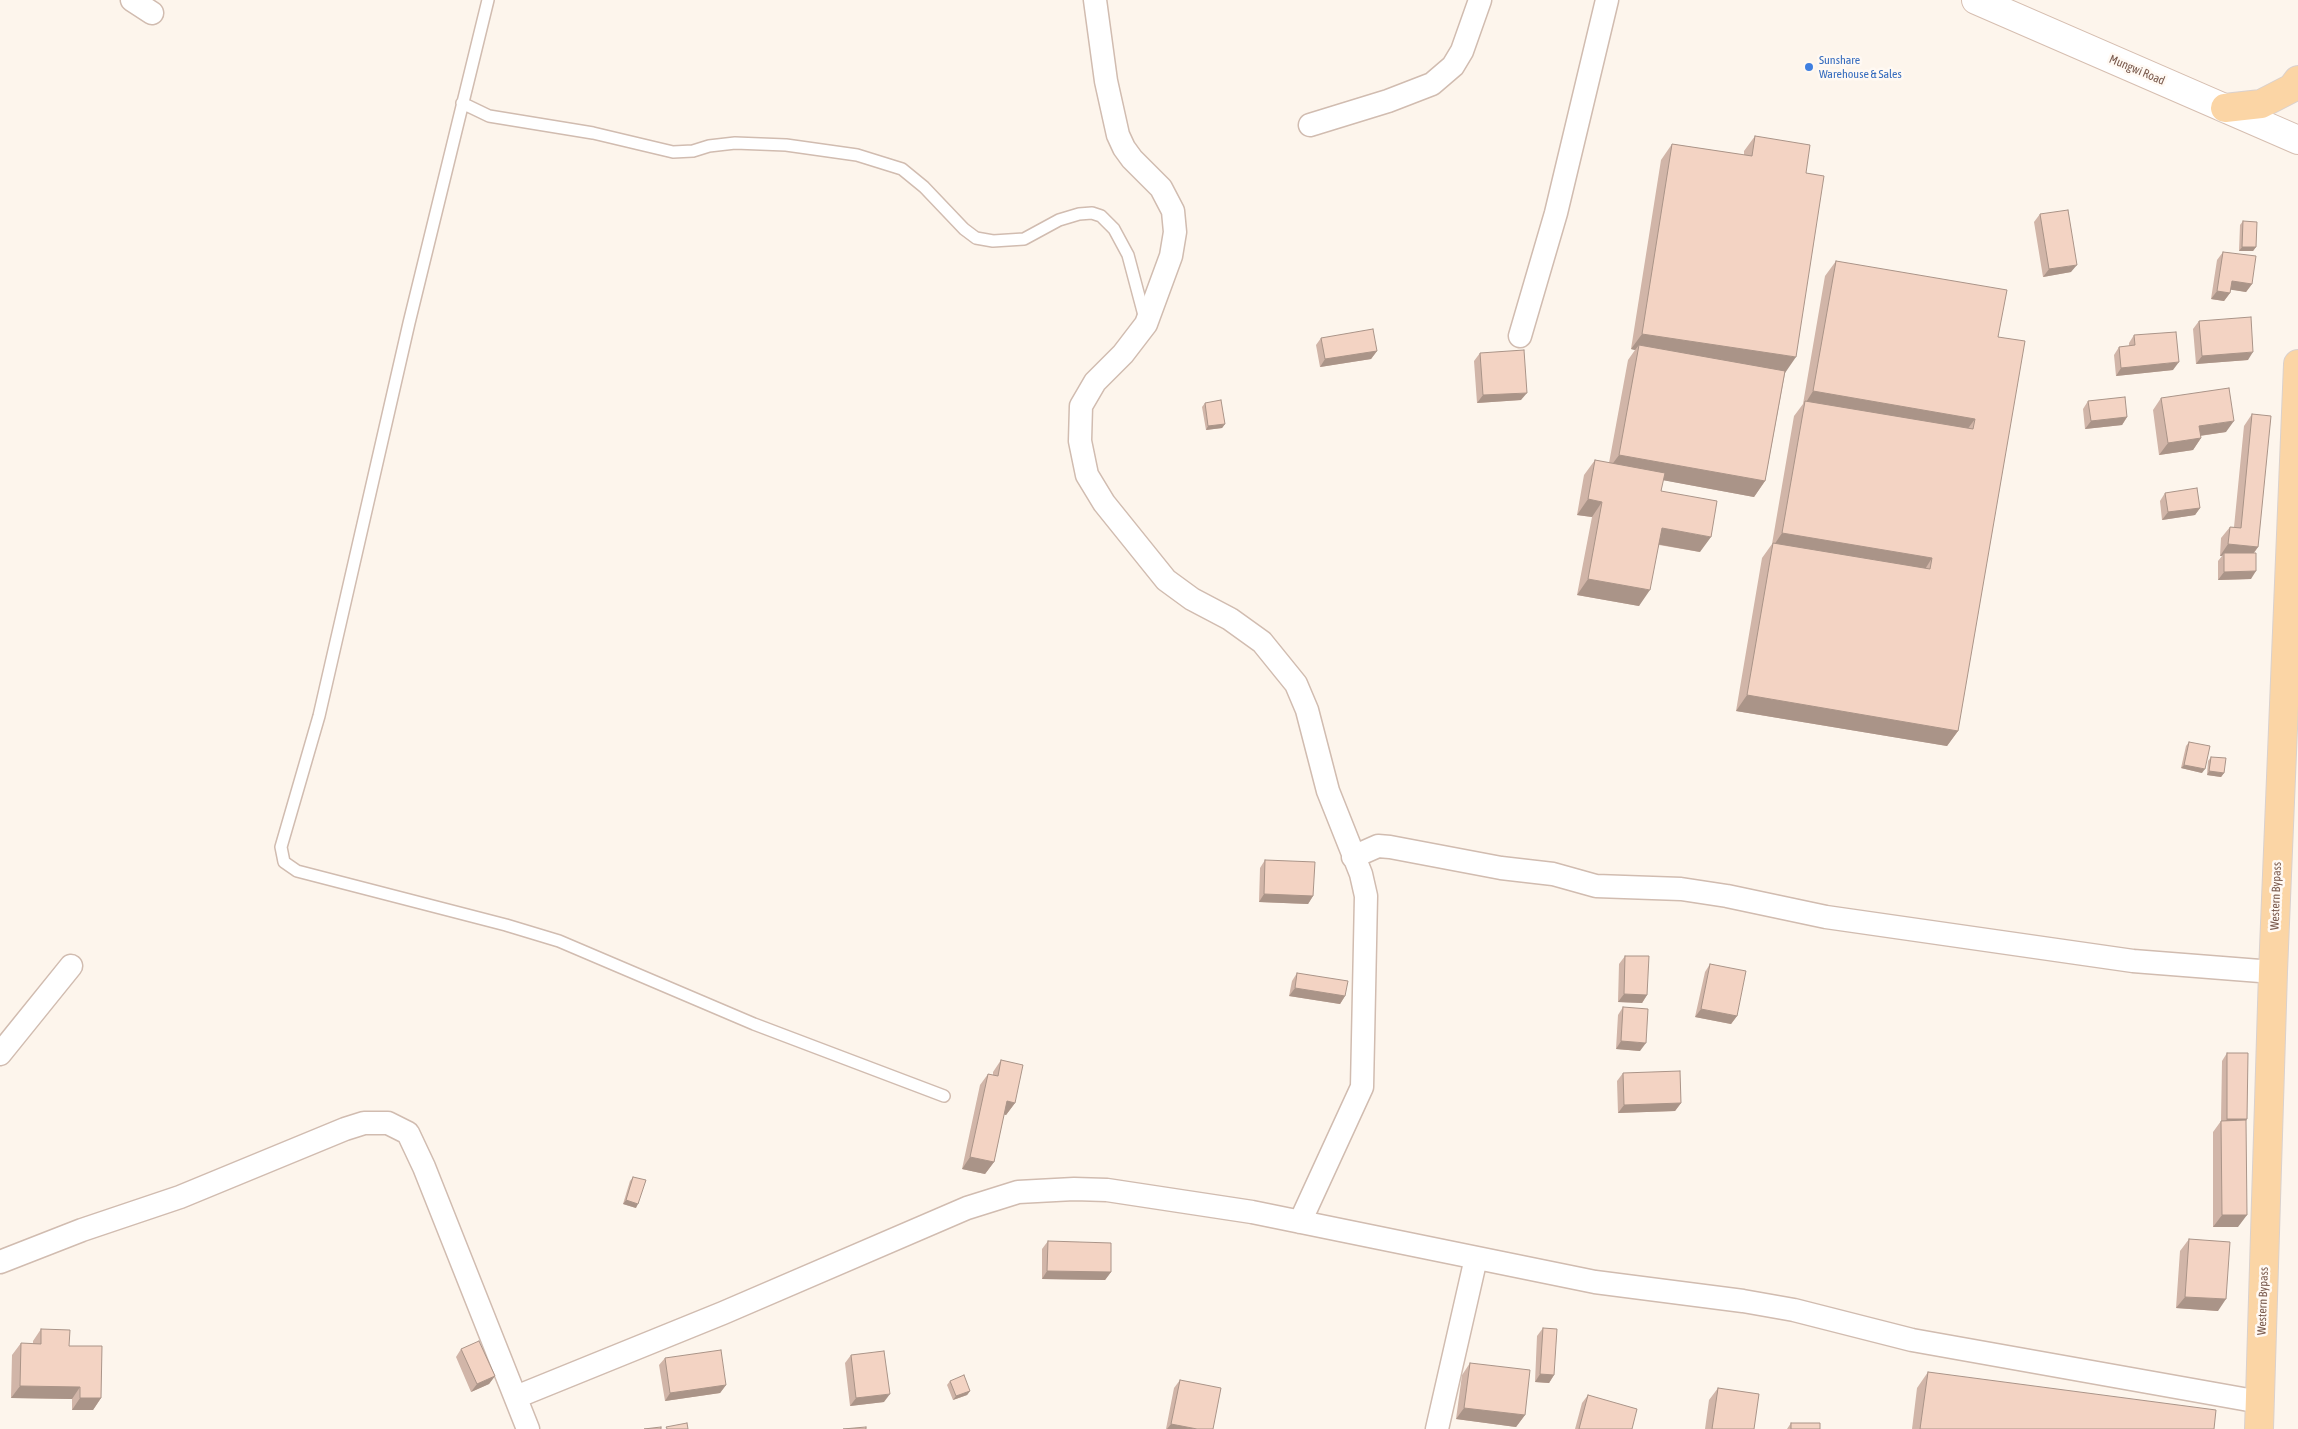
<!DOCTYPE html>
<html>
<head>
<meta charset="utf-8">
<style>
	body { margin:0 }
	canvas { display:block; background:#fdf5ec }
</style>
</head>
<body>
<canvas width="2298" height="1429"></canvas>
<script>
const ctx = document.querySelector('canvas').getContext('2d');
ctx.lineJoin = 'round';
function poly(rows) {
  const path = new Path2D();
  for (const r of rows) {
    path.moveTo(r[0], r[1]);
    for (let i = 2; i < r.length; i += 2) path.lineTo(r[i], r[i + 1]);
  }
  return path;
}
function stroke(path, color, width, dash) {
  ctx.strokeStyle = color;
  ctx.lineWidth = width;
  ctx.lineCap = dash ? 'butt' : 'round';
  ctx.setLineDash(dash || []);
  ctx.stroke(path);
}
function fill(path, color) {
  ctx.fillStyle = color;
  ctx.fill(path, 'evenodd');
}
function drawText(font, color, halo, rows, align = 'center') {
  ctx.font = font + ' "Asap Condensed",sans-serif';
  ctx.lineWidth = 5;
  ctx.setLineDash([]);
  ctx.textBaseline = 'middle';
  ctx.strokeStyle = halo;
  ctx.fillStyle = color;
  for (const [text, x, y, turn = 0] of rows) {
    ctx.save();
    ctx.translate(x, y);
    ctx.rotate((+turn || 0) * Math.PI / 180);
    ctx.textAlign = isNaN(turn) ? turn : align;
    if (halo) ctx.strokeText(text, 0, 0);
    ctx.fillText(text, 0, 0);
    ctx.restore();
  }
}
const lane = poly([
	[488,0,409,323,319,716,281,847,284,862,297,871,506,925,559,941,754,1024,944,1096],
	[462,103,489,116,593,133,673,152,693,151,709,146,735,143,786,145,857,155,902,169,924,187,964,229,976,238,993,241,1024,239,1059,220,1079,214,1092,213,1101,216,1114,229,1128,255,1145,319]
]);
const street = poly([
	[132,0,152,13],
	[1095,0,1106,81,1118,135,1124,148,1132,159,1161,188,1173,211,1175,232,1171,256,1146,324,1123,354,1095,382,1081,406,1080,441,1087,475,1104,503,1166,580,1192,599,1230,619,1262,642,1296,684,1307,710,1328,791,1361,874,1366,896,1362,1087,1300,1222],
	[1310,125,1388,101,1432,84,1453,66,1462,51,1480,0],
	[1520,336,1556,213,1607,0],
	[1353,857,1378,846,1390,847,1501,868,1553,874,1596,886,1681,889,1727,896,1826,917,2133,961,2273,972],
	[0,1054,71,966],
	[0,1262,82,1230,180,1197,345,1129,364,1123,388,1123,408,1133,424,1167,528,1429],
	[516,1397,723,1313,967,1208,1018,1192,1074,1189,1107,1190,1252,1212,1595,1282,1743,1301,1794,1310,1912,1340,2260,1402],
	[1437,1429,1476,1258]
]);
const secondary = poly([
	[1976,0,2298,140]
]);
const primary = poly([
	[2225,108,2261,104,2292,88,2298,80],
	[2259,1429,2273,972,2298,364]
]);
stroke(lane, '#d1bcb0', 14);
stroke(street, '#d1bcb0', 25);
stroke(secondary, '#d6beb0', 30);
stroke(primary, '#dad1cd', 30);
stroke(lane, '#fff', 11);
stroke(street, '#fff', 22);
stroke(secondary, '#fff', 28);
stroke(primary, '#fbd5a5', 28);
fill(poly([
	[1755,136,1806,173,1785,373,1765,481,1754,497,1663,480,1661,491,1700,552,1659,545,1639,606,1577,595,1592,517,1577,515,1584,475,1595,460,1609,463,1628,360,1635,350,1631,349,1661,160,1672,144,1744,155,1744,151],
	[2040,214,2071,272,2043,277,2034,222],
	[2243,221,2256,247,2253,251,2239,251,2240,225],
	[2223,252,2252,284,2246,292,2230,289,2230,293,2224,301,2211,299,2217,260],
	[1836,261,1998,337,1958,731,1947,746,1736,711,1762,558,1772,544,1794,416,1803,404,1825,276],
	[2199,321,2248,360,2196,364,2193,329],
	[2134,335,2173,370,2116,376,2114,355,2119,347,2129,346,2129,343],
	[1321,338,1377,351,1371,359,1320,367,1316,345],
	[1480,353,1521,400,1477,403,1474,361],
	[2161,398,2226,432,2200,436,2201,438,2193,450,2159,455,2153,410],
	[2088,401,2127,417,2122,425,2085,429,2083,409],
	[1205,403,1225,424,1222,428,1206,430,1202,407],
	[2252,414,2258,547,2254,553,2251,579,2218,580,2218,561,2222,556,2220,556,2221,538,2230,527,2234,527,2244,426],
	[2165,493,2200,508,2195,515,2162,520,2160,501],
	[2189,742,2202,773,2181,768,2186,746],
	[2211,757,2224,773,2221,777,2207,775,2208,761],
	[1265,860,1313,896,1308,904,1259,902,1260,868],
	[1625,956,1647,995,1642,1003,1618,1002,1619,964],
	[1710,964,1737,1016,1731,1024,1695,1017,1705,972],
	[1297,973,1345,996,1340,1004,1289,996,1292,981],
	[1623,1007,1640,1051,1616,1049,1618,1015],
	[2227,1053,2246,1120,2238,1227,2213,1227,2213,1132,2221,1121,2222,1061],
	[1001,1060,1015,1103,1006,1115,1004,1114,994,1162,985,1174,962,1169,980,1085,988,1074,993,1075,993,1072],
	[1623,1073,1681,1103,1675,1111,1618,1113,1617,1081],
	[633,1177,636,1208,623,1204,630,1181],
	[2189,1239,2218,1311,2176,1308,2180,1251],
	[1048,1241,1111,1272,1105,1280,1042,1279,1042,1249],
	[1543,1328,1554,1375,1549,1383,1535,1382,1537,1336],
	[41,1329,69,1346,101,1398,93,1410,72,1410,72,1399,11,1398,12,1355,21,1343,33,1344,33,1341],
	[461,1349,495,1376,489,1384,471,1392,456,1357],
	[851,1355,884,1402,850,1406,845,1363],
	[665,1358,726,1385,720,1393,665,1401,659,1365],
	[1470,1363,1525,1415,1516,1427,1456,1419,1462,1375],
	[1928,1372,2214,1429,1912,1429,1917,1388],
	[1180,1380,1213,1429,1166,1429,1174,1388],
	[950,1381,970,1391,967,1395,953,1400,947,1385],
	[1718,1388,1754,1429,1705,1429,1709,1400],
	[1588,1395,1632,1429,1575,1429,1582,1403],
	[1791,1423,1820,1429,1787,1429]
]), '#d1b5a8');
fill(poly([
	[2242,247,2256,247,2253,251,2239,251],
	[2077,265,2071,272,2043,277,2049,269],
	[2232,281,2252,284,2246,292,2226,289],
	[2217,291,2230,293,2224,301,2211,299],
	[1642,334,1796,357,1785,373,1639,345,1635,350,1631,349],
	[1377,351,1371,359,1320,367,1325,359],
	[2253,352,2248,360,2196,364,2202,356],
	[2179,362,2173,370,2116,376,2121,368],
	[1813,391,1975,419,1964,434,1805,404],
	[1527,393,1521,400,1477,403,1483,395],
	[2127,417,2122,425,2085,429,2091,421],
	[2234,421,2226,432,2191,437,2199,426],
	[1225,424,1222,428,1206,430,1208,426],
	[2201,438,2193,450,2159,455,2168,443],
	[1619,455,1765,481,1754,497,1608,470],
	[1588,499,1602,502,1592,517,1577,515],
	[2200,508,2195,515,2162,520,2168,512],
	[1662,528,1711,537,1700,552,1651,543],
	[1782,533,1932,558,1922,574,1772,548],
	[2228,544,2258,547,2249,559,2224,553,2222,556,2220,556],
	[2256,571,2251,579,2218,580,2224,572],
	[1588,579,1650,590,1639,606,1577,595],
	[1747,695,1958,731,1947,746,1736,711],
	[2184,765,2205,769,2202,773,2181,768],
	[2209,771,2224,773,2221,777,2207,775],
	[1264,894,1313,896,1308,904,1259,902],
	[1295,988,1345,996,1340,1004,1289,996],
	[1624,994,1647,995,1642,1003,1618,1002],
	[1701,1009,1737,1016,1731,1024,1695,1017],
	[1621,1041,1646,1043,1640,1051,1616,1049],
	[1007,1101,1015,1103,1006,1115,999,1113],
	[1681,1103,1675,1111,1618,1113,1624,1105],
	[2227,1119,2247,1119,2241,1126,2221,1126],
	[970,1157,994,1162,985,1174,962,1169],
	[626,1200,638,1204,636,1208,623,1204],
	[2222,1215,2247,1215,2238,1227,2213,1227],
	[1047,1271,1111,1272,1105,1280,1042,1279],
	[2185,1297,2226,1299,2218,1311,2176,1308],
	[1540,1374,1554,1375,1549,1383,1535,1382],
	[495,1376,489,1384,471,1392,477,1384],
	[726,1385,720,1393,665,1401,670,1393],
	[20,1386,80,1387,72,1399,11,1398],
	[970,1391,967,1395,953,1400,956,1396],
	[890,1394,884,1402,850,1406,856,1398],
	[80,1398,101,1398,93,1410,72,1410],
	[1464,1408,1525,1415,1516,1427,1456,1419],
	[1171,1424,1197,1429,1167,1429]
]), '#aa9488');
const building = poly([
	[1755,136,1810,145,1806,173,1824,176,1796,357,1642,334,1672,144,1752,156,1755,136],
	[2068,210,2077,265,2049,269,2040,214,2068,210],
	[2243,221,2257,222,2256,247,2242,247,2243,221],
	[2223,252,2256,256,2252,284,2232,281,2230,293,2217,291,2223,252],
	[1836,261,2007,290,1998,337,2025,341,1958,731,1747,695,1773,543,1930,569,1932,558,1782,533,1805,401,1973,429,1975,419,1813,391,1836,261],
	[2251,317,2253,352,2202,356,2199,321,2251,317],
	[1373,329,1377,351,1325,359,1321,338,1373,329],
	[2176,332,2179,362,2121,368,2119,347,2135,345,2134,335,2176,332],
	[1639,345,1785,371,1765,481,1619,455,1639,345],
	[1524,350,1527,393,1483,395,1480,353,1524,350],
	[2229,388,2234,421,2199,426,2201,438,2168,443,2161,398,2229,388],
	[2125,397,2127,417,2091,421,2088,401,2125,397],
	[1221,400,1225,424,1208,426,1205,403,1221,400],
	[2252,414,2271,416,2258,547,2228,544,2230,527,2241,528,2252,414],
	[1595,460,1665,473,1661,491,1717,501,1711,537,1662,528,1650,590,1588,579,1602,502,1588,499,1595,460],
	[2197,488,2200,508,2168,512,2165,493,2197,488],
	[2224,553,2256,553,2256,571,2224,572,2224,553],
	[2189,742,2210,746,2205,769,2184,765,2189,742],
	[2211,757,2226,758,2224,773,2209,771,2211,757],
	[1265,860,1315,862,1313,896,1264,894,1265,860],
	[1625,956,1649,956,1647,995,1624,994,1625,956],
	[1710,964,1746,971,1737,1016,1701,1009,1710,964],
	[1297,973,1348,981,1345,996,1295,988,1297,973],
	[1623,1007,1648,1009,1646,1043,1621,1041,1623,1007],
	[2227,1053,2248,1053,2247,1119,2227,1119,2227,1053],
	[1001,1060,1023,1065,1015,1103,1007,1101,994,1162,970,1157,988,1074,998,1076,1001,1060],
	[1680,1071,1681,1103,1624,1105,1623,1073,1680,1071],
	[2246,1120,2247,1215,2222,1215,2221,1121,2246,1120],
	[633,1177,646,1180,638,1204,626,1200,633,1177],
	[2189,1239,2230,1242,2226,1299,2185,1297,2189,1239],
	[1048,1241,1111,1243,1111,1272,1047,1271,1048,1241],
	[1543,1328,1557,1329,1554,1375,1540,1374,1543,1328],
	[41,1329,70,1330,69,1346,102,1346,101,1398,80,1398,80,1387,20,1386,21,1343,41,1344,41,1329],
	[479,1341,495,1376,477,1384,461,1349,479,1341],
	[721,1350,726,1385,670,1393,665,1358,721,1350],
	[884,1351,890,1394,856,1398,851,1355,884,1351],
	[1470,1363,1530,1370,1525,1415,1464,1408,1470,1363],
	[1928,1372,2216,1410,2214,1429,1920,1429,1928,1372],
	[964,1375,970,1391,956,1396,950,1381,964,1375],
	[1180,1380,1221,1388,1213,1429,1197,1429,1171,1424,1180,1380],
	[1718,1388,1759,1394,1754,1429,1712,1429,1718,1388],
	[1588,1395,1637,1409,1632,1429,1579,1429,1588,1395],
	[687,1423,688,1429,667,1429,666,1427,687,1423],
	[1791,1423,1820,1423,1820,1429,1791,1429,1791,1423],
	[661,1427,661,1429,644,1429,661,1427],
	[866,1427,866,1429,843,1429,866,1427]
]);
fill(building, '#f3d3c3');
stroke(building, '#aa9488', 1);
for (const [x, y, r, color] of [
	[1809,67,5,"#3f7fe0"]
]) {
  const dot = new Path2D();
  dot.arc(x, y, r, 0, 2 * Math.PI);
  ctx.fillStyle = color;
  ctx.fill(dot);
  stroke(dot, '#fff9f3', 2);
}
drawText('12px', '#366cbe', '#fff9f3', [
	["Sunshare",1819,60],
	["Warehouse & Sales",1819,74]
], 'left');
drawText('12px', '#7a5a4d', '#fff9f3', [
	["Mungwi Road",2137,70,23],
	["Western Bypass",2276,896,-88],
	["Western Bypass",2263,1301,-88]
]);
</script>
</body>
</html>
